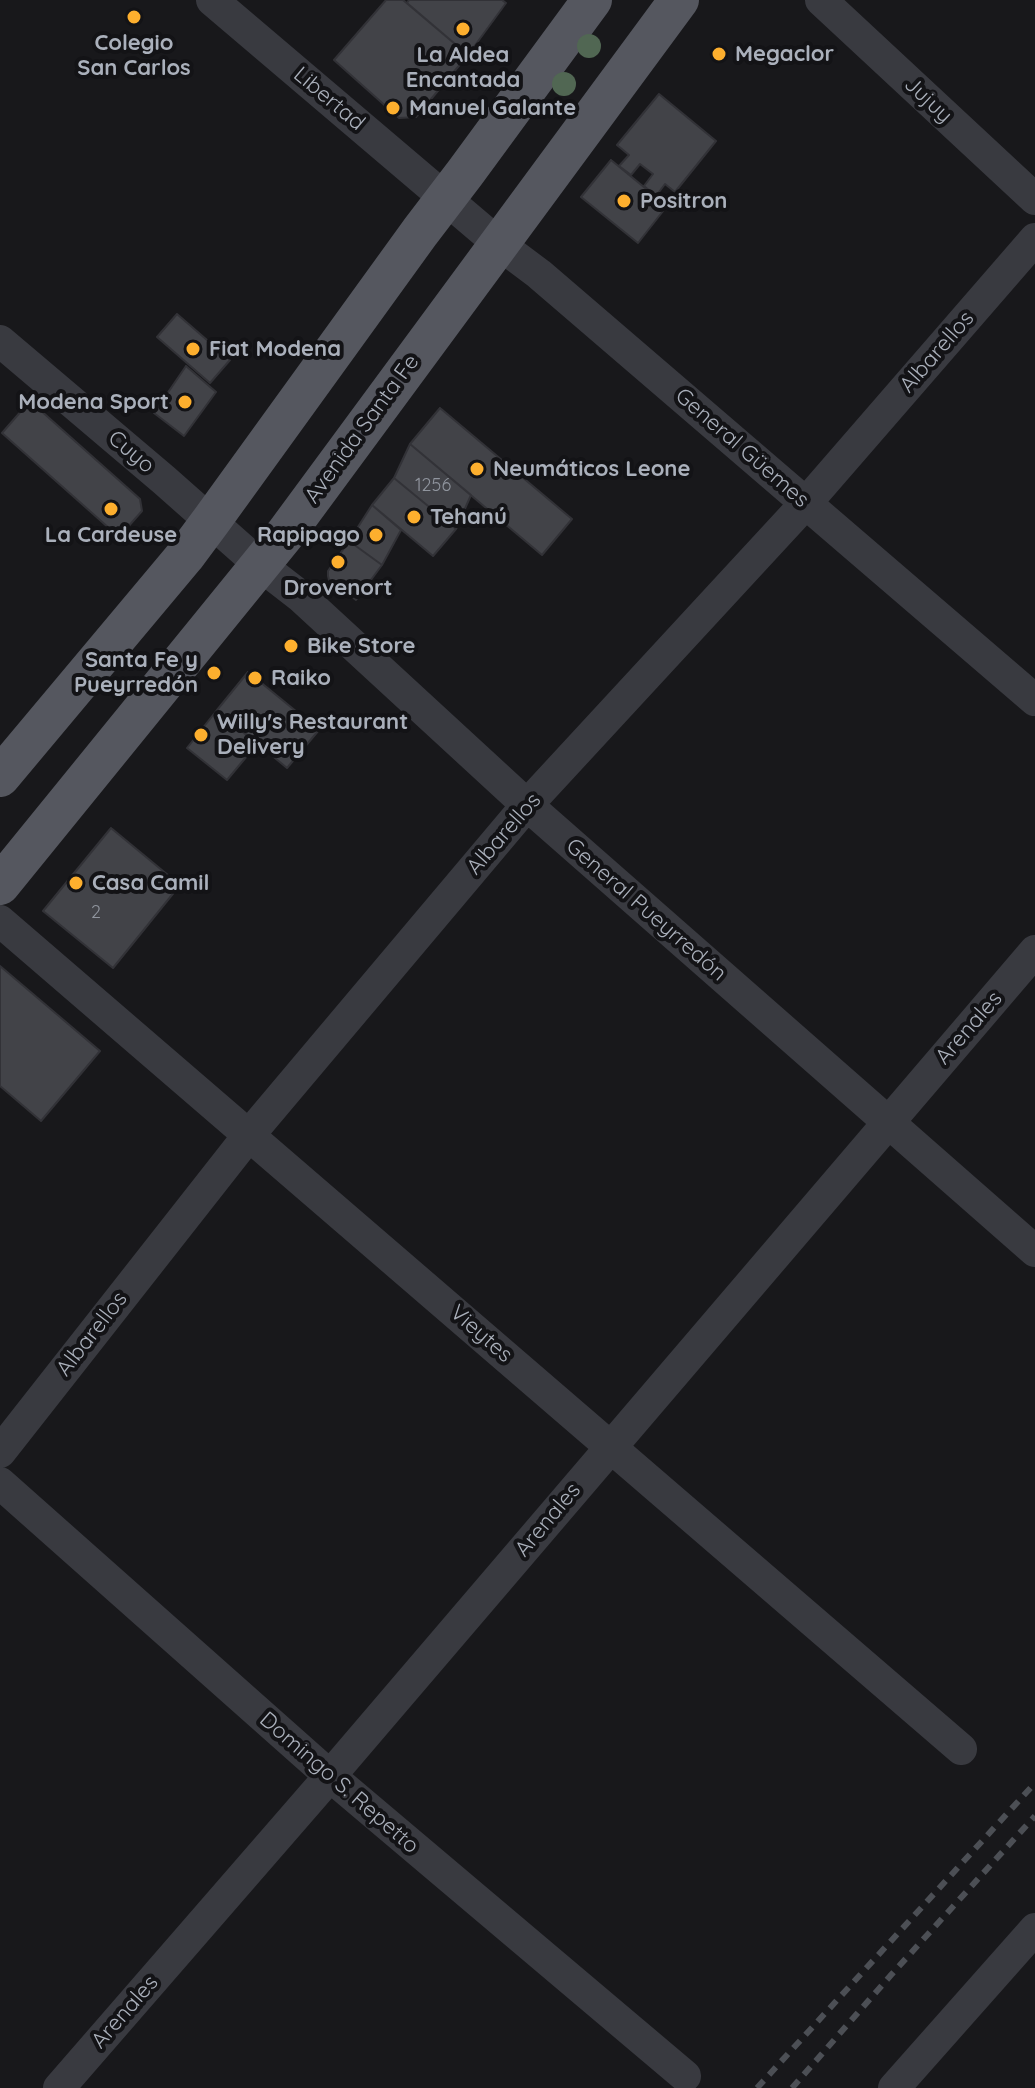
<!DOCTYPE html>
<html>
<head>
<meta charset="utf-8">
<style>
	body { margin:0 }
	canvas { display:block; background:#18181b }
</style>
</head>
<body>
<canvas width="1035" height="2088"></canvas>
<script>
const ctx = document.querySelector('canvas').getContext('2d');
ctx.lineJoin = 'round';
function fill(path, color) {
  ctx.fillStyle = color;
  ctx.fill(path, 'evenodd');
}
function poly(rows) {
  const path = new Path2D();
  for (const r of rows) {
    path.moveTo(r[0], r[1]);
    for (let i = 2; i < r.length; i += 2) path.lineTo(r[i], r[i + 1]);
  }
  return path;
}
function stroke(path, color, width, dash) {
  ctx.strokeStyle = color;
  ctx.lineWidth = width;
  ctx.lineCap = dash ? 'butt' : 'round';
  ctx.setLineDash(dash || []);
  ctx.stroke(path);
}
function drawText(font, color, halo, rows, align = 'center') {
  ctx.font = font + ' Quicksand,sans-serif';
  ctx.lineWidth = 8;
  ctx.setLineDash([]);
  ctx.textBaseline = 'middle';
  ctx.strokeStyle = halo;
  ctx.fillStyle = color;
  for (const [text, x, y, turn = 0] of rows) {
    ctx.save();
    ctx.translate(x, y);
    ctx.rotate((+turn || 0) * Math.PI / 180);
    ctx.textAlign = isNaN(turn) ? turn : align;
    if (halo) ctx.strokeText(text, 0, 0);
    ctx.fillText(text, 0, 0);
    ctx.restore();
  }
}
const building = poly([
	[386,0,403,0,468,55,416,117,399,118,334,60,386,0],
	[409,0,502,0,506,3,468,55,407,3,409,0],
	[659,94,716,141,675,192,665,184,656,196,644,186,653,174,640,164,631,175,619,166,629,155,617,145,659,94],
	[611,160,667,206,638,243,581,197,611,160],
	[177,314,230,360,210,383,157,337,177,314],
	[186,366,216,392,184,436,154,413,186,366],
	[30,401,140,499,142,511,119,537,2,433,30,401],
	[440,408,572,519,542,555,410,444,440,408],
	[410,444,471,495,456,529,394,478,410,444],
	[394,478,456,529,433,556,372,505,394,478],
	[372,505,401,530,382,565,349,541,372,505],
	[349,541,382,565,356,600,329,580,328,576,328,571,349,541],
	[248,672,319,730,287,768,217,710,248,672],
	[217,710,257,744,227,780,187,748,217,710],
	[111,828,180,885,113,968,43,911,111,828],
	[0,966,100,1051,41,1121,0,1086,0,966]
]);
fill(building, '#424348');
stroke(building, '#323237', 2);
stroke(poly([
	[212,0,499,244,539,274,1035,700],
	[821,0,1035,199],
	[0,341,164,480,260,565,300,596,527,805,1035,1251],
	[0,921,961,1749],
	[0,1452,249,1135,527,805,806,503,1035,239],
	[0,1483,330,1776,685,2076],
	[59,2088,330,1776,1035,951],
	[894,2088,1035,1929]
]), '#393a40', 32);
stroke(poly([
	[0,777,185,556,211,521,420,232,465,173,592,0],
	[0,885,286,533,679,0]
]), '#55575f', 40);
stroke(poly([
	[757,2088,1035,1783],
	[792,2088,891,1975,1035,1816]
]), '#4c4f55', 6, [10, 8]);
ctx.fillStyle = '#516753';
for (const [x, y] of [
	[589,46],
	[564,84]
]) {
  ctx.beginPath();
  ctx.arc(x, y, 12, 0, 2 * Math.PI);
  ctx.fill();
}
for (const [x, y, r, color] of [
	[134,17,8,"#fdaf2e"],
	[463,29,8,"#fdaf2e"],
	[719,54,8,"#fdaf2e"],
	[393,108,8,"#fdaf2e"],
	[624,201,8,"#fdaf2e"],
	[193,349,8,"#fdaf2e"],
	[185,402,8,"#fdaf2e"],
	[477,469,8,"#fdaf2e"],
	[111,509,8,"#fdaf2e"],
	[414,517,8,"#fdaf2e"],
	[376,535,8,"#fdaf2e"],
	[338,562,8,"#fdaf2e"],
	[291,646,8,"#fdaf2e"],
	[214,673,8,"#fdaf2e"],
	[255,678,8,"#fdaf2e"],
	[201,735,8,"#fdaf2e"],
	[76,883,8,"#fdaf2e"]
]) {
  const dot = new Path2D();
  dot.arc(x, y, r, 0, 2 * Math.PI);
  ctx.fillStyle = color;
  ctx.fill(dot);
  stroke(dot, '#131316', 3);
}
drawText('18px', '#90959e', null, [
	["1256",433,486],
	["2",96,913]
]);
drawText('bold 22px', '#aab0bb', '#131316', [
	["Colegio",134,43,"center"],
	["San Carlos",134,68,"center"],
	["Megaclor",735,54],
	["La Aldea",463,55,"center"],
	["Encantada",463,80,"center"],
	["Manuel Galante",409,108],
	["Positron",640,201],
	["Fiat Modena",209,349],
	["Modena Sport",169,402,"right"],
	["Neumáticos Leone",493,469],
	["Tehanú",430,517],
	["La Cardeuse",111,535,"center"],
	["Rapipago",360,535,"right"],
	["Drovenort",338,588,"center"],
	["Bike Store",307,646],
	["Santa Fe y",198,660,"right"],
	["Pueyrredón",198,685,"right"],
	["Raiko",271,678],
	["Willy's Restaurant",217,722],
	["Delivery",217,747],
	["Casa Camil",92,883]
], 'left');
drawText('22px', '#aab0bb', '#131316', [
	["Libertad",329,99,40],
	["Jujuy",928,100,43],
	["Albarellos",937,352,-49],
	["Avenida Santa Fe",362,429,-54],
	["General Güemes",742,448,41],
	["Cuyo",131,452,40],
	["Albarellos",504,834,-49],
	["General Pueyrredón",646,910,41],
	["Arenales",969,1028,-49],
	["Albarellos",92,1334,-52],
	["Vieytes",481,1334,41],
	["Arenales",548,1520,-50],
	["Domingo S. Repetto",339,1783,41],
	["Arenales",125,2012,-49]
]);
</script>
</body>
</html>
